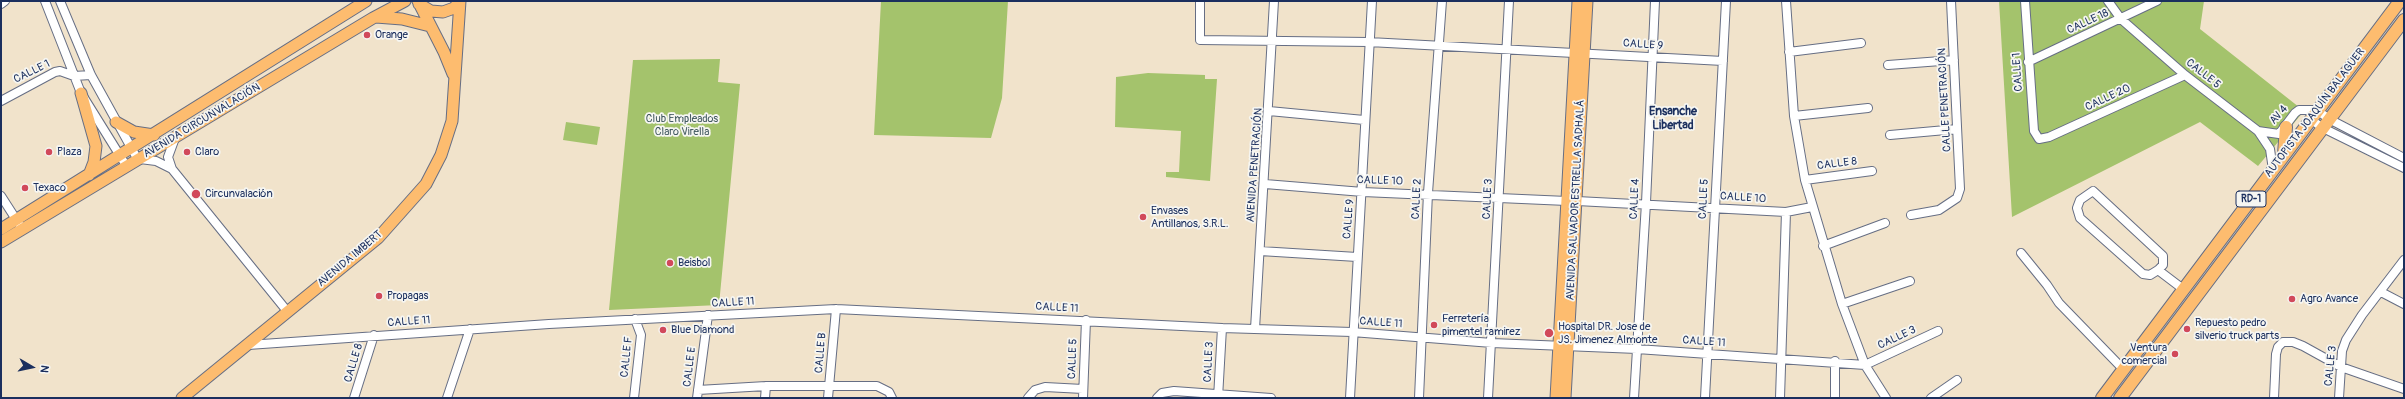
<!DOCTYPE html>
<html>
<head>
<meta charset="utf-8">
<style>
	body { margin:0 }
	#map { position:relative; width:2405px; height:399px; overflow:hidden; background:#f1e3cb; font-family:Pangolin,sans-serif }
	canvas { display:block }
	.frame { position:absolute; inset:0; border:2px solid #1b2f5e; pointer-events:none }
	.north { position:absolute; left:12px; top:347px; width:40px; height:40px; -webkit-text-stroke:3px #f6f6f2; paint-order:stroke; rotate:99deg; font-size:11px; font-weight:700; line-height:16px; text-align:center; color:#1b2f5e }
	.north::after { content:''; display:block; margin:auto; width:14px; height:18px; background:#1b2f5e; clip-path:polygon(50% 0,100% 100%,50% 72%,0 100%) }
</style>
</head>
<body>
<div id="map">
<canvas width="2405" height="399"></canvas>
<div class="frame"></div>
<div class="north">N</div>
</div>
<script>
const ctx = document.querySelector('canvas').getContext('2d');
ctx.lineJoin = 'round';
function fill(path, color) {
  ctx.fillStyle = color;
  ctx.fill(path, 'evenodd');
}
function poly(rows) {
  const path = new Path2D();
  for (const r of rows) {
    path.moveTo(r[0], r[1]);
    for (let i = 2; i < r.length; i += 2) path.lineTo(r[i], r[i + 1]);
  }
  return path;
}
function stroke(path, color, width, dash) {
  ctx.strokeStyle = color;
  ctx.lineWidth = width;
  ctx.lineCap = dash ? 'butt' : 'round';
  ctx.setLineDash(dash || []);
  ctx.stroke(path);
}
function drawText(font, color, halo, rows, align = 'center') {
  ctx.font = font + ' Pangolin,sans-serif';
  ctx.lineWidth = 3.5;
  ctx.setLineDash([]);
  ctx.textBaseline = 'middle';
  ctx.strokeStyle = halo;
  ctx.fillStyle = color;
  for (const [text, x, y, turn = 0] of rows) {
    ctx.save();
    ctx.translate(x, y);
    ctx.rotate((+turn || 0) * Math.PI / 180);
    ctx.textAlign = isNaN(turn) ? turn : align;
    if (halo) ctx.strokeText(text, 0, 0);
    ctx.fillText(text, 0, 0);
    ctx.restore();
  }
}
fill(poly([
	[881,1,1008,1,1002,98,991,138,874,135],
	[1999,1,2204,1,2200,29,2304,111,2258,166,2200,122,2012,217],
	[720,59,718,82,740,84,719,305,609,310,633,60],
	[1148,73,1205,75,1205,79,1217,79,1210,181,1166,177,1166,172,1179,172,1181,131,1115,127,1116,77],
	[566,122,600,127,597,145,563,140]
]), '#a4c36c');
const minor = poly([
	[45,1,81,93,127,167],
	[60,1,91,75,138,160],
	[1200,1,1200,40,1369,42,1723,61],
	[1786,1,1794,116,1805,180,1842,304,1865,365,1886,398],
	[2025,1,2034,131,2039,139,2049,137,2185,75],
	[2108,1,2121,19,2185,75,2258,131,2270,149,2273,170],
	[1,4,5,1],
	[1789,52,1861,43],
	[2028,62,2157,1],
	[1888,65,1954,60],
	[74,76,91,75],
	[1,101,55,72,60,71,74,76],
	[1269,111,1364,120],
	[1794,116,1868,108],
	[2310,119,2323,128,2404,168],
	[2258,131,2279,134,2295,113,2299,110,2317,110,2329,119,2404,158],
	[1890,135,1957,129],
	[175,138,168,157,172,169,287,311],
	[140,159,156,161,172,169],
	[1805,180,1872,171],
	[1265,184,1363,192,1567,201],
	[2093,191,2163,256,2163,265,2158,270,2150,275,2143,274,2080,218,2077,208,2080,200,2093,191],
	[1,196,19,224],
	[1577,201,1786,212,1812,207],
	[1911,215,1939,210,1957,198,1960,189,1951,1],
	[1823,246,1885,223],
	[1260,251,1357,257],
	[2021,253,2047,285,2059,303,2123,369],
	[2158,270,2183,289],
	[2381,292,2404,304],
	[1842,304,1910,281],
	[1255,329,1274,1],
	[248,345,549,324,836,309,1222,328,1352,332,1492,343,1637,349,1865,365,1938,331],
	[698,390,766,386,877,386,889,392,892,398],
	[354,398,374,335],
	[447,398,470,329],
	[634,398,641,335,635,319],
	[697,398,708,315],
	[765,398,766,386],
	[828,398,836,309],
	[1028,398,1035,390,1045,387,1083,389],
	[1083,398,1086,320],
	[1157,398,1162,393,1174,391,1271,398],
	[1218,398,1222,328],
	[1350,398,1372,1],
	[1419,398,1428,193,1442,1],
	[1488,398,1509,1],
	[1634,398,1646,203,1655,1],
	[1705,398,1726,1],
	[1780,398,1786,212],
	[1835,398,1835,361],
	[1931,398,1957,380],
	[2274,398,2276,354,2278,347,2283,342,2293,342,2303,346,2341,367,2404,389],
	[2339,398,2342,351,2346,340,2362,315,2404,260]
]);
const major = poly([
	[418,1,444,52,453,74],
	[419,4,431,11,443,12,454,8,460,1],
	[376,17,402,19,430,26],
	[81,93,96,146,94,162,89,175],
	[116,122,134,132,154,135],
	[1,229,366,1],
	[1,242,373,18,405,1],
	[182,398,378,238,426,184,441,155,452,121,460,1],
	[1556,398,1578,1],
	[1565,398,1587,1]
]);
const highway = poly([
	[2284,154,2286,127],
	[2102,398,2400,1],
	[2120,398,2404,20]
]);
stroke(minor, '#666e84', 10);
stroke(major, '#666e84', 13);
stroke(highway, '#666e84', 14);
stroke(minor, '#fff', 8);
stroke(major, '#fdbc6f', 11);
stroke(highway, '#fdbc6f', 12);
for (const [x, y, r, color] of [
	[367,35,4,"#d1495b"],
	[49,152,4,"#d1495b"],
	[187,152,4,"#d1495b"],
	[25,188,4,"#d1495b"],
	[196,194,5,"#d1495b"],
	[1143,217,4,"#d1495b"],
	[670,263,4,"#d1495b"],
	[379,296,4,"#d1495b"],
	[2292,299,4,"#d1495b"],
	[1434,325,4,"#d1495b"],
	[2187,329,4,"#d1495b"],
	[663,330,4,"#d1495b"],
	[1549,333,5,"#d1495b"],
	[2175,354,4,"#d1495b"]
]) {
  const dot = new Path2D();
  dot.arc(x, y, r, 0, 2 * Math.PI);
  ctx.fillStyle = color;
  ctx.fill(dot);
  stroke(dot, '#f6f6f2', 1.5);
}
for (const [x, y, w] of [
	[2251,199,30]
]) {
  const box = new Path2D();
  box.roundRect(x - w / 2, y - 8, w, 16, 3);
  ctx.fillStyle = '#f6f6f2';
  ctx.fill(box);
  stroke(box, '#1b2f5e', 1);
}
drawText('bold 10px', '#1b2f5e', null, [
	["RD-1",2251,199]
]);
drawText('11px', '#1b2f5e', '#f6f6f2', [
	["CALLE 18",2088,22,-25],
	["CALLE 9",1643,45,4],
	["CALLE 1",32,72,-26],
	["CALLE 1",2018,72,-94],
	["CALLE 5",2203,74,38],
	["CALLE 20",2108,98,-25],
	["CALLE PENETRACIÓN",1945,100,-93],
	["AUTOPISTA JOAQUÍN BALAGUER",2315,113,-53],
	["AV 4",2279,115,-49],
	["AVENIDA CIRCUNVALACIÓN",202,121,-31],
	["CALLE 8",1837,164,-7],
	["AVENIDA PENETRACIÓN",1255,165,-86],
	["CALLE 10",1380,181,2],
	["CALLE 10",1743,198,4],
	["CALLE 2",1417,199,-87],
	["CALLE 3",1488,199,-87],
	["CALLE 4",1635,199,-87],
	["CALLE 5",1704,199,-87],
	["AVENIDA SALVADOR ESTRELLA SADHALÁ",1576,200,-87],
	["CALLE 9",1349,219,-85],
	["AVENIDA IMBERT",350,259,-40],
	["CALLE 11",733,303,-3],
	["CALLE 11",1057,308,3],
	["CALLE 11",409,322,-4],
	["CALLE 11",1381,323,4],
	["CALLE 3",1897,338,-25],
	["CALLE 11",1704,342,4],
	["CALLE B",821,353,-85],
	["CALLE F",627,357,-84],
	["CALLE 5",1073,359,-88],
	["CALLE 3",1209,362,-87],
	["CALLE 8",354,363,-73],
	["CALLE 3",2331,366,-84],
	["CALLE E",690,367,-83]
]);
drawText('11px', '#1b2f5e', '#f6f6f2', [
	["Orange",375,35],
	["Plaza",57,152],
	["Claro",195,152],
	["Texaco",33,188],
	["Circunvalación",205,194],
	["Envases",1151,211],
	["Antillanos, S.R.L.",1151,224],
	["Beisbol",678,263],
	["Propagas",387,296],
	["Agro Avance",2300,299],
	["Ferretería",1442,319],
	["pimentel ramirez",1442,332],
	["Repuesto pedro",2195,323],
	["silverio truck parts",2195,336],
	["Hospital DR. Jose de",1558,327],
	["JS. Jimenez Almonte",1558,340],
	["Blue Diamond",671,330],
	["Ventura",2167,348,"right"],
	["comercial",2167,361,"right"]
], 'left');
drawText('11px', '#445b62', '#f6f6f2', [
	["Club Empleados",682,119],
	["Claro Virella",682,132]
]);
drawText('bold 12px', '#1b2f5e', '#f6f6f2', [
	["Ensanche",1673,112],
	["Libertad",1673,126]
]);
</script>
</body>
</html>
